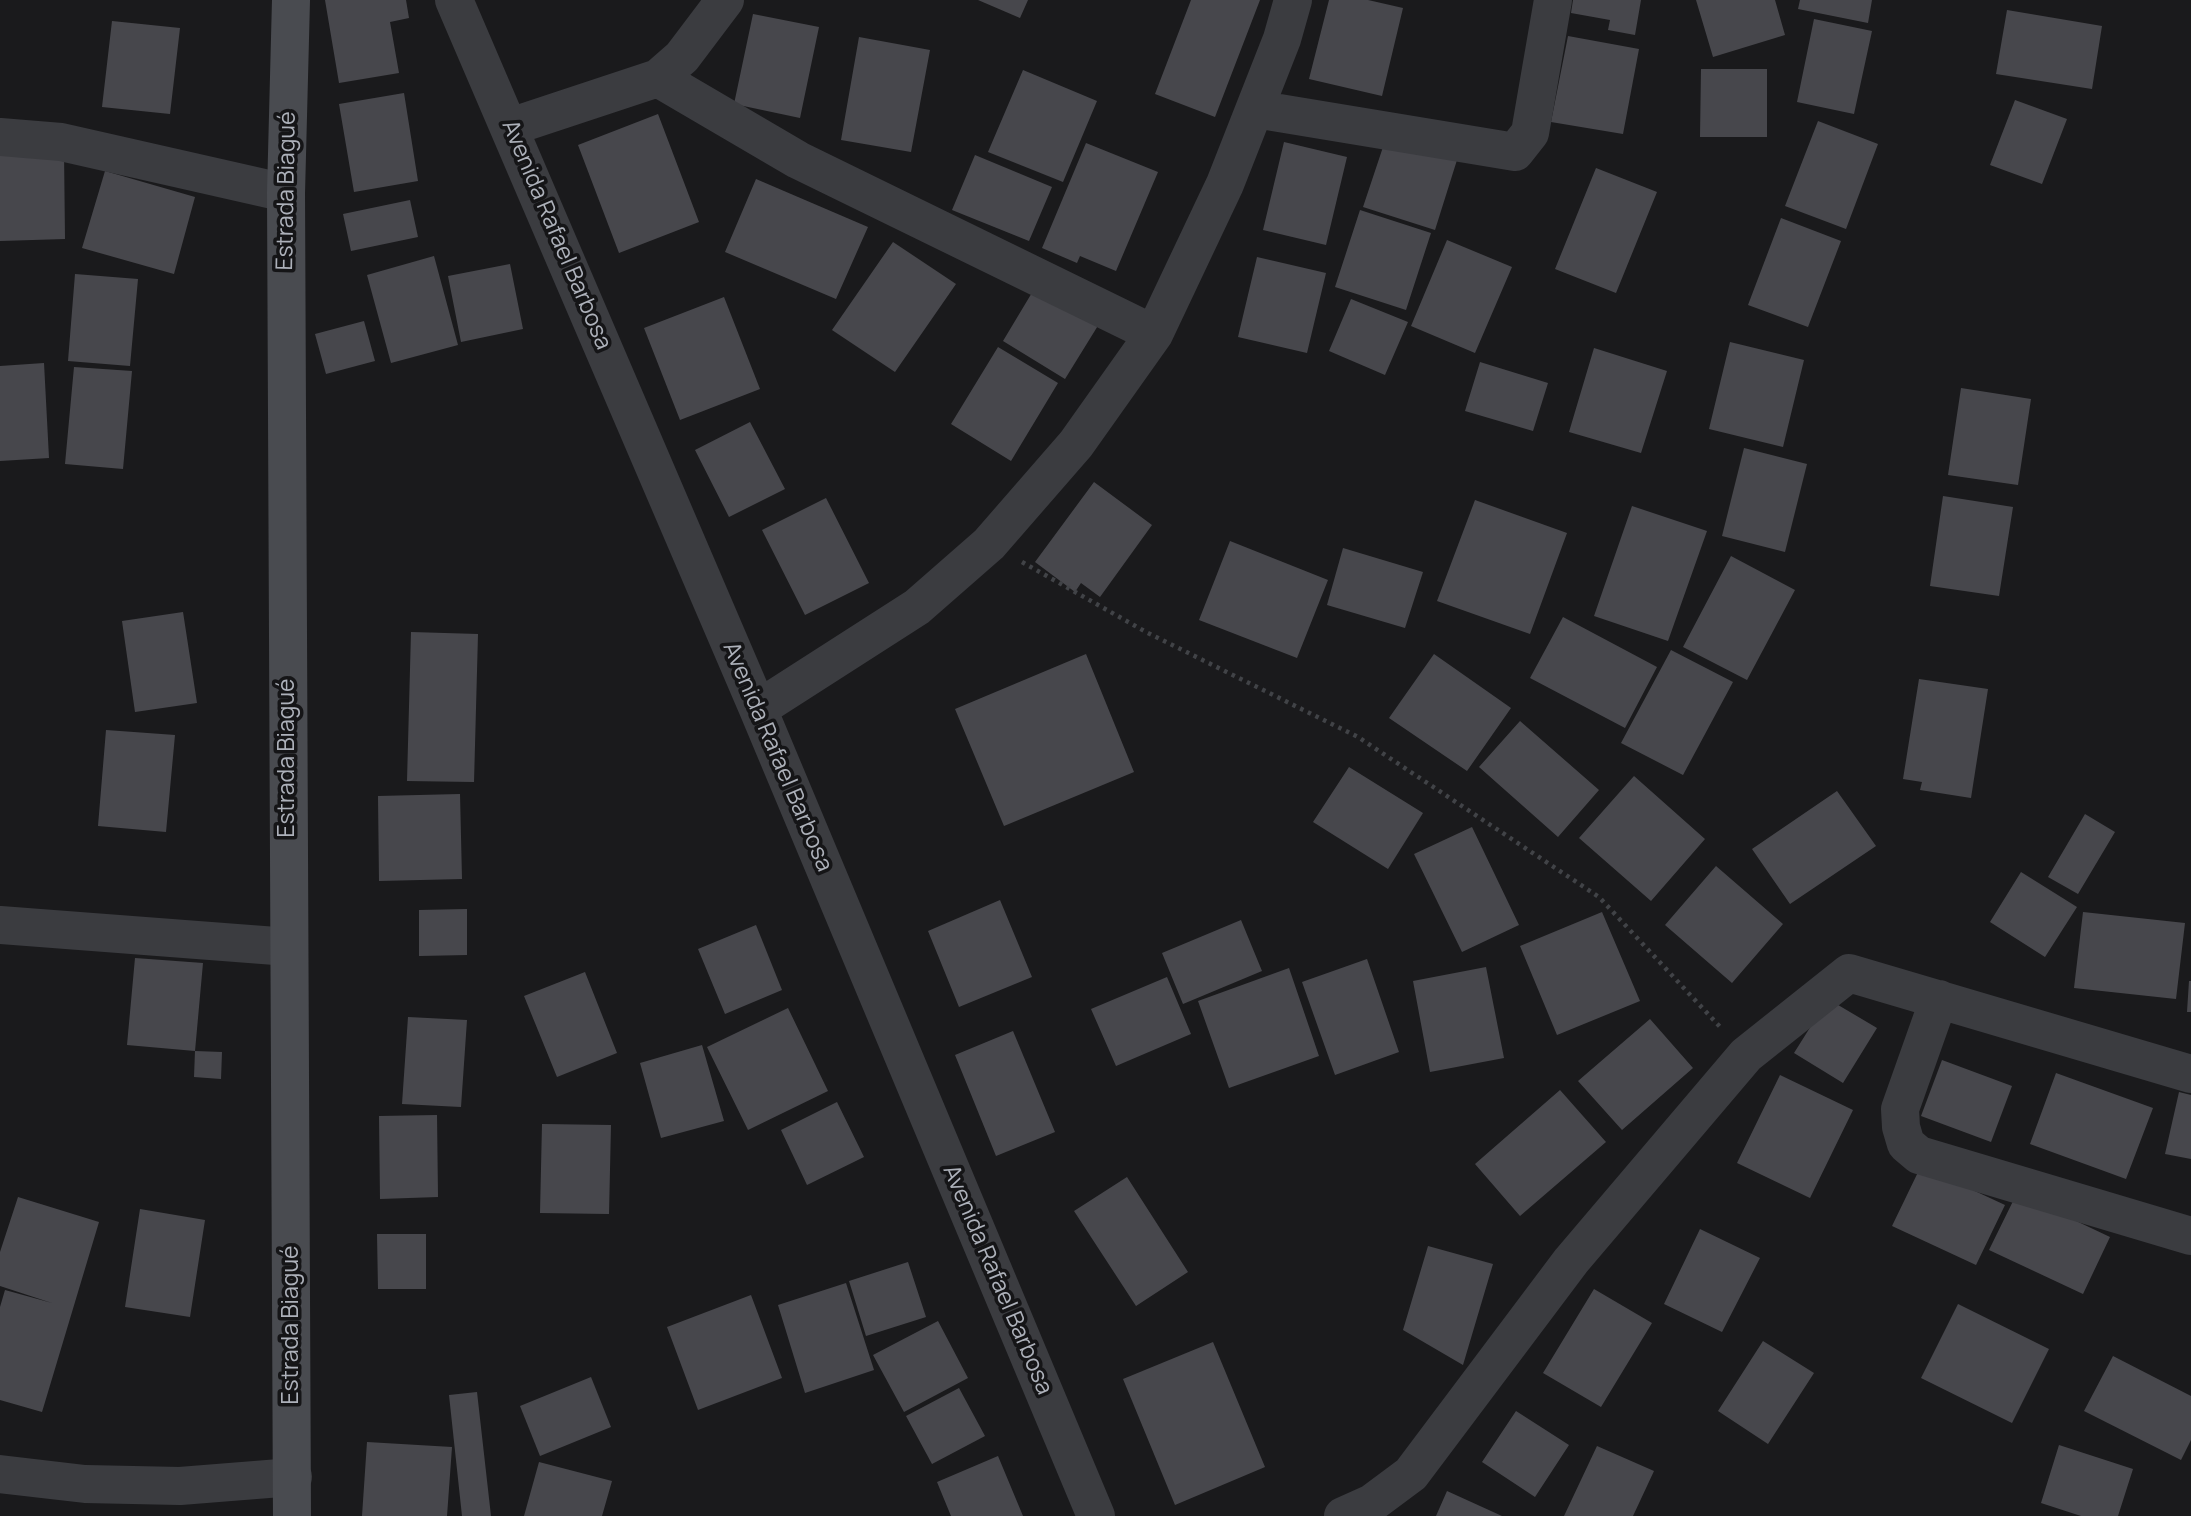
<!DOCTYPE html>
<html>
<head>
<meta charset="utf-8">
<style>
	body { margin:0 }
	canvas { display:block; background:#1a1a1c }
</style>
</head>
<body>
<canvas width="2191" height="1516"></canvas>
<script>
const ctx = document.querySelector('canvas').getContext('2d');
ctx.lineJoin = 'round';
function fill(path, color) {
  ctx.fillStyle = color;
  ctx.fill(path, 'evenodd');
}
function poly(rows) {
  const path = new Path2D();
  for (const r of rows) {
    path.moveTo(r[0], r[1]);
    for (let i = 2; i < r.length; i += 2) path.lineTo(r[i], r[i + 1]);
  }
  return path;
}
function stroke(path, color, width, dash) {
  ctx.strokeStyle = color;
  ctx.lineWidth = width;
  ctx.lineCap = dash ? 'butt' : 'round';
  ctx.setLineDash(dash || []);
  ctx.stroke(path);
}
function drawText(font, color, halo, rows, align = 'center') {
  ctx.font = font + ' Manrope,sans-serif';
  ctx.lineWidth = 7;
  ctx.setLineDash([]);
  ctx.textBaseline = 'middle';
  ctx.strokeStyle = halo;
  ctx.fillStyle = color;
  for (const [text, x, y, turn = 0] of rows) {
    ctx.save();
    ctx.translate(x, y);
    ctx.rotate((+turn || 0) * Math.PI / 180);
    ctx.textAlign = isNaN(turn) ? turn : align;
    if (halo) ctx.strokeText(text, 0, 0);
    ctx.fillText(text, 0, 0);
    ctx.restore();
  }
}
fill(poly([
	[325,0,406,0,409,18,390,22,399,73,339,83],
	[978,0,1028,0,1020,18],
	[1191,0,1260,0,1215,117,1155,94],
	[1329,0,1368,0,1403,8,1382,96,1309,79],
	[1573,0,1641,0,1635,35,1608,30,1610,20,1571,13],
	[1696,0,1775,0,1785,35,1713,57],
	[1800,0,1872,0,1868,23,1798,9],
	[2007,10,2102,26,2092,89,1996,74],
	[753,14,819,27,800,118,734,104],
	[1814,19,1872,31,1854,114,1797,102],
	[112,21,180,28,170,114,102,107],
	[1568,36,1639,49,1623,134,1551,122],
	[859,37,930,50,911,152,841,140],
	[1701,69,1767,69,1767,137,1700,137],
	[1023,70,1097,101,1063,182,988,152],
	[404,93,418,181,354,192,339,104],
	[2015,100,2067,119,2042,184,1990,165],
	[658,114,699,222,619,253,578,145],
	[1818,121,1878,144,1846,229,1785,206],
	[1386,138,1457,160,1435,230,1363,207],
	[1284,142,1347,157,1326,245,1263,230],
	[1086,143,1158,172,1116,271,1080,256,1077,263,1042,248],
	[64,152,65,239,0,241,0,153],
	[975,155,1052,187,1029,241,952,210],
	[1596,168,1657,192,1616,293,1555,269],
	[105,171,195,197,174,274,82,248],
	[756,179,868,227,836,299,725,252],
	[410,200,418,237,351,251,343,214],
	[1360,210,1431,233,1406,310,1335,287],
	[1781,218,1841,241,1808,327,1748,305],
	[1447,240,1512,267,1475,353,1411,326],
	[893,242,956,284,895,372,832,330],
	[434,256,458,345,391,363,367,275],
	[1257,257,1326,273,1307,353,1238,337],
	[510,264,523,329,461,342,448,276],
	[75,274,138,279,130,366,68,361],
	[1036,286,1099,324,1065,379,1003,341],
	[724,297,760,389,680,420,644,328],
	[1351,299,1408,322,1385,375,1329,351],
	[364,321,375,361,326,374,315,334],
	[1730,342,1804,360,1783,447,1709,429],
	[998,347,1058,383,1011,461,951,424],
	[1594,348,1667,371,1641,453,1569,432],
	[1480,362,1548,383,1533,431,1465,411],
	[44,363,49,458,0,461,0,366],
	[74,367,132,371,123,469,65,464],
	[1961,388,2031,399,2018,485,1948,475],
	[750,422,785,489,729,517,695,450],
	[1744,448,1807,464,1785,552,1722,536],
	[1094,482,1152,525,1100,597,1081,583,1075,592,1035,562],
	[1943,496,2013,507,1999,596,1930,586],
	[826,498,869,583,805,615,762,530],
	[1475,500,1567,533,1530,634,1437,601],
	[1632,506,1707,531,1668,641,1594,616],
	[1230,541,1328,580,1297,658,1199,620],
	[1343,548,1423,572,1405,628,1327,605],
	[1731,556,1795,590,1747,680,1683,647],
	[183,612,197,703,135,712,122,621],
	[1563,617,1657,667,1625,728,1530,678],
	[411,632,478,634,474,782,407,781],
	[1671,650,1733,682,1683,775,1621,743],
	[1086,654,1134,772,1004,826,955,709],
	[1434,654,1511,708,1467,771,1389,718],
	[1919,679,1988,689,1971,798,1920,790,1922,782,1903,779],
	[1520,721,1599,790,1558,837,1479,767],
	[106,730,175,735,166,832,98,826],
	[1349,767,1423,813,1388,869,1313,822],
	[1634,776,1705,839,1651,901,1579,838],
	[1837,791,1876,846,1790,904,1752,849],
	[460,794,462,879,379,881,378,796],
	[2085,814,2115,832,2078,894,2048,877],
	[1472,827,1519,925,1462,952,1414,854],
	[1716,866,1783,924,1732,983,1665,925],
	[2021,872,2077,907,2045,957,1990,922],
	[1000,900,1032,977,959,1007,928,931],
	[467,909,467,955,419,956,419,910],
	[1602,912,1640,1001,1557,1035,1520,946],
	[2083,912,2185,923,2176,999,2074,988],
	[1241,920,1262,971,1183,1004,1162,953],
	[756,925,782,990,725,1014,698,949],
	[135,958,203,963,195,1051,127,1045],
	[1367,959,1399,1052,1335,1075,1302,982],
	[1486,967,1504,1058,1430,1072,1413,981],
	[1289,968,1319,1056,1229,1088,1198,1001],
	[585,972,617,1053,557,1077,524,996],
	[1167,977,1191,1034,1116,1066,1091,1009],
	[2189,981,2191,981,2191,1012,2187,1012],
	[1828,999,1877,1028,1843,1083,1794,1053],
	[788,1008,828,1091,748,1130,707,1047],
	[408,1017,467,1020,461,1107,402,1104],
	[1650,1019,1693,1068,1622,1130,1578,1081],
	[1013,1031,1055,1132,996,1156,955,1055],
	[702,1045,724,1121,661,1138,640,1063],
	[195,1051,222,1052,221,1079,194,1077],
	[1942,1060,2012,1086,1991,1142,1921,1116],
	[2056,1073,2153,1108,2126,1179,2030,1144],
	[1780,1075,1853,1110,1810,1198,1737,1163],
	[1560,1090,1606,1142,1520,1216,1475,1164],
	[2179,1092,2191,1095,2191,1159,2165,1154],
	[837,1102,864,1157,807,1185,781,1130],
	[437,1115,438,1197,380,1199,379,1116],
	[542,1124,611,1125,609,1214,540,1213],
	[1921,1166,2005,1205,1976,1265,1892,1226],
	[1127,1177,1188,1272,1136,1306,1074,1211],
	[2017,1193,2110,1237,2083,1294,1989,1250],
	[18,1197,99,1222,42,1412,0,1400,0,1307,5,1290,52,1303,0,1286,0,1252],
	[140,1209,205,1220,190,1317,125,1307],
	[1700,1229,1760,1258,1722,1332,1664,1304],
	[377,1234,426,1234,426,1289,378,1289],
	[1428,1246,1493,1264,1463,1365,1403,1330],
	[908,1262,926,1317,866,1336,849,1281],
	[846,1283,874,1370,805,1393,778,1305],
	[1594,1289,1652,1323,1601,1407,1543,1373],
	[751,1295,782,1378,698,1410,667,1327],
	[1958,1304,2049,1349,2012,1423,1921,1378],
	[938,1321,968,1378,904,1412,873,1355],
	[1763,1341,1814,1373,1768,1444,1718,1411],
	[1213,1342,1265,1467,1175,1505,1123,1379],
	[2113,1356,2191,1396,2191,1440,2181,1460,2084,1411],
	[591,1377,611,1427,540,1456,520,1406],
	[959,1388,985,1436,932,1464,906,1416],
	[477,1392,491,1516,462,1516,449,1395],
	[1516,1411,1569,1445,1535,1497,1482,1462],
	[367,1442,452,1447,447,1516,362,1516],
	[2059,1445,2133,1469,2118,1516,2081,1516,2041,1503],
	[1597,1446,1654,1471,1633,1516,1564,1516],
	[998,1456,1023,1516,951,1516,937,1482],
	[539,1462,612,1481,602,1516,524,1516],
	[1447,1491,1502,1516,1436,1516]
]), '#47474c');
stroke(poly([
	[1022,562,1146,632,1358,737,1599,897,1722,1029]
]), '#414347', 4.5, [3.5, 5]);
stroke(poly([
	[454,0,758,709,1096,1516],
	[658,78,798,160,1154,334],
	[1255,109,1515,152,1530,133,1553,0],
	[510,127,658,78,682,57,725,0],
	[0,137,61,142,286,193],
	[758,709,917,607,989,544,1076,444,1154,334,1225,184,1282,39,1293,0],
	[0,925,289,947],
	[1939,999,1900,1109,1901,1127,1906,1144,1919,1155,2191,1236],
	[0,1474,85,1484,180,1486,293,1477],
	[1343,1516,1372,1503,1411,1474,1571,1261,1746,1055,1849,973,2191,1074]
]), '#3b3c40', 38);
stroke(poly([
	[291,0,286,193,292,1516]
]), '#494b50', 38);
drawText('23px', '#adb1ba', '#151517', [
	["Estrada Biagué",287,191,-89],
	["Avenida Rafael Barbosa",556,235,67],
	["Avenida Rafael Barbosa",777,757,67],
	["Estrada Biagué",288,758,-90],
	["Avenida Rafael Barbosa",997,1280,67],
	["Estrada Biagué",292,1325,-90]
]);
</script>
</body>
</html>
